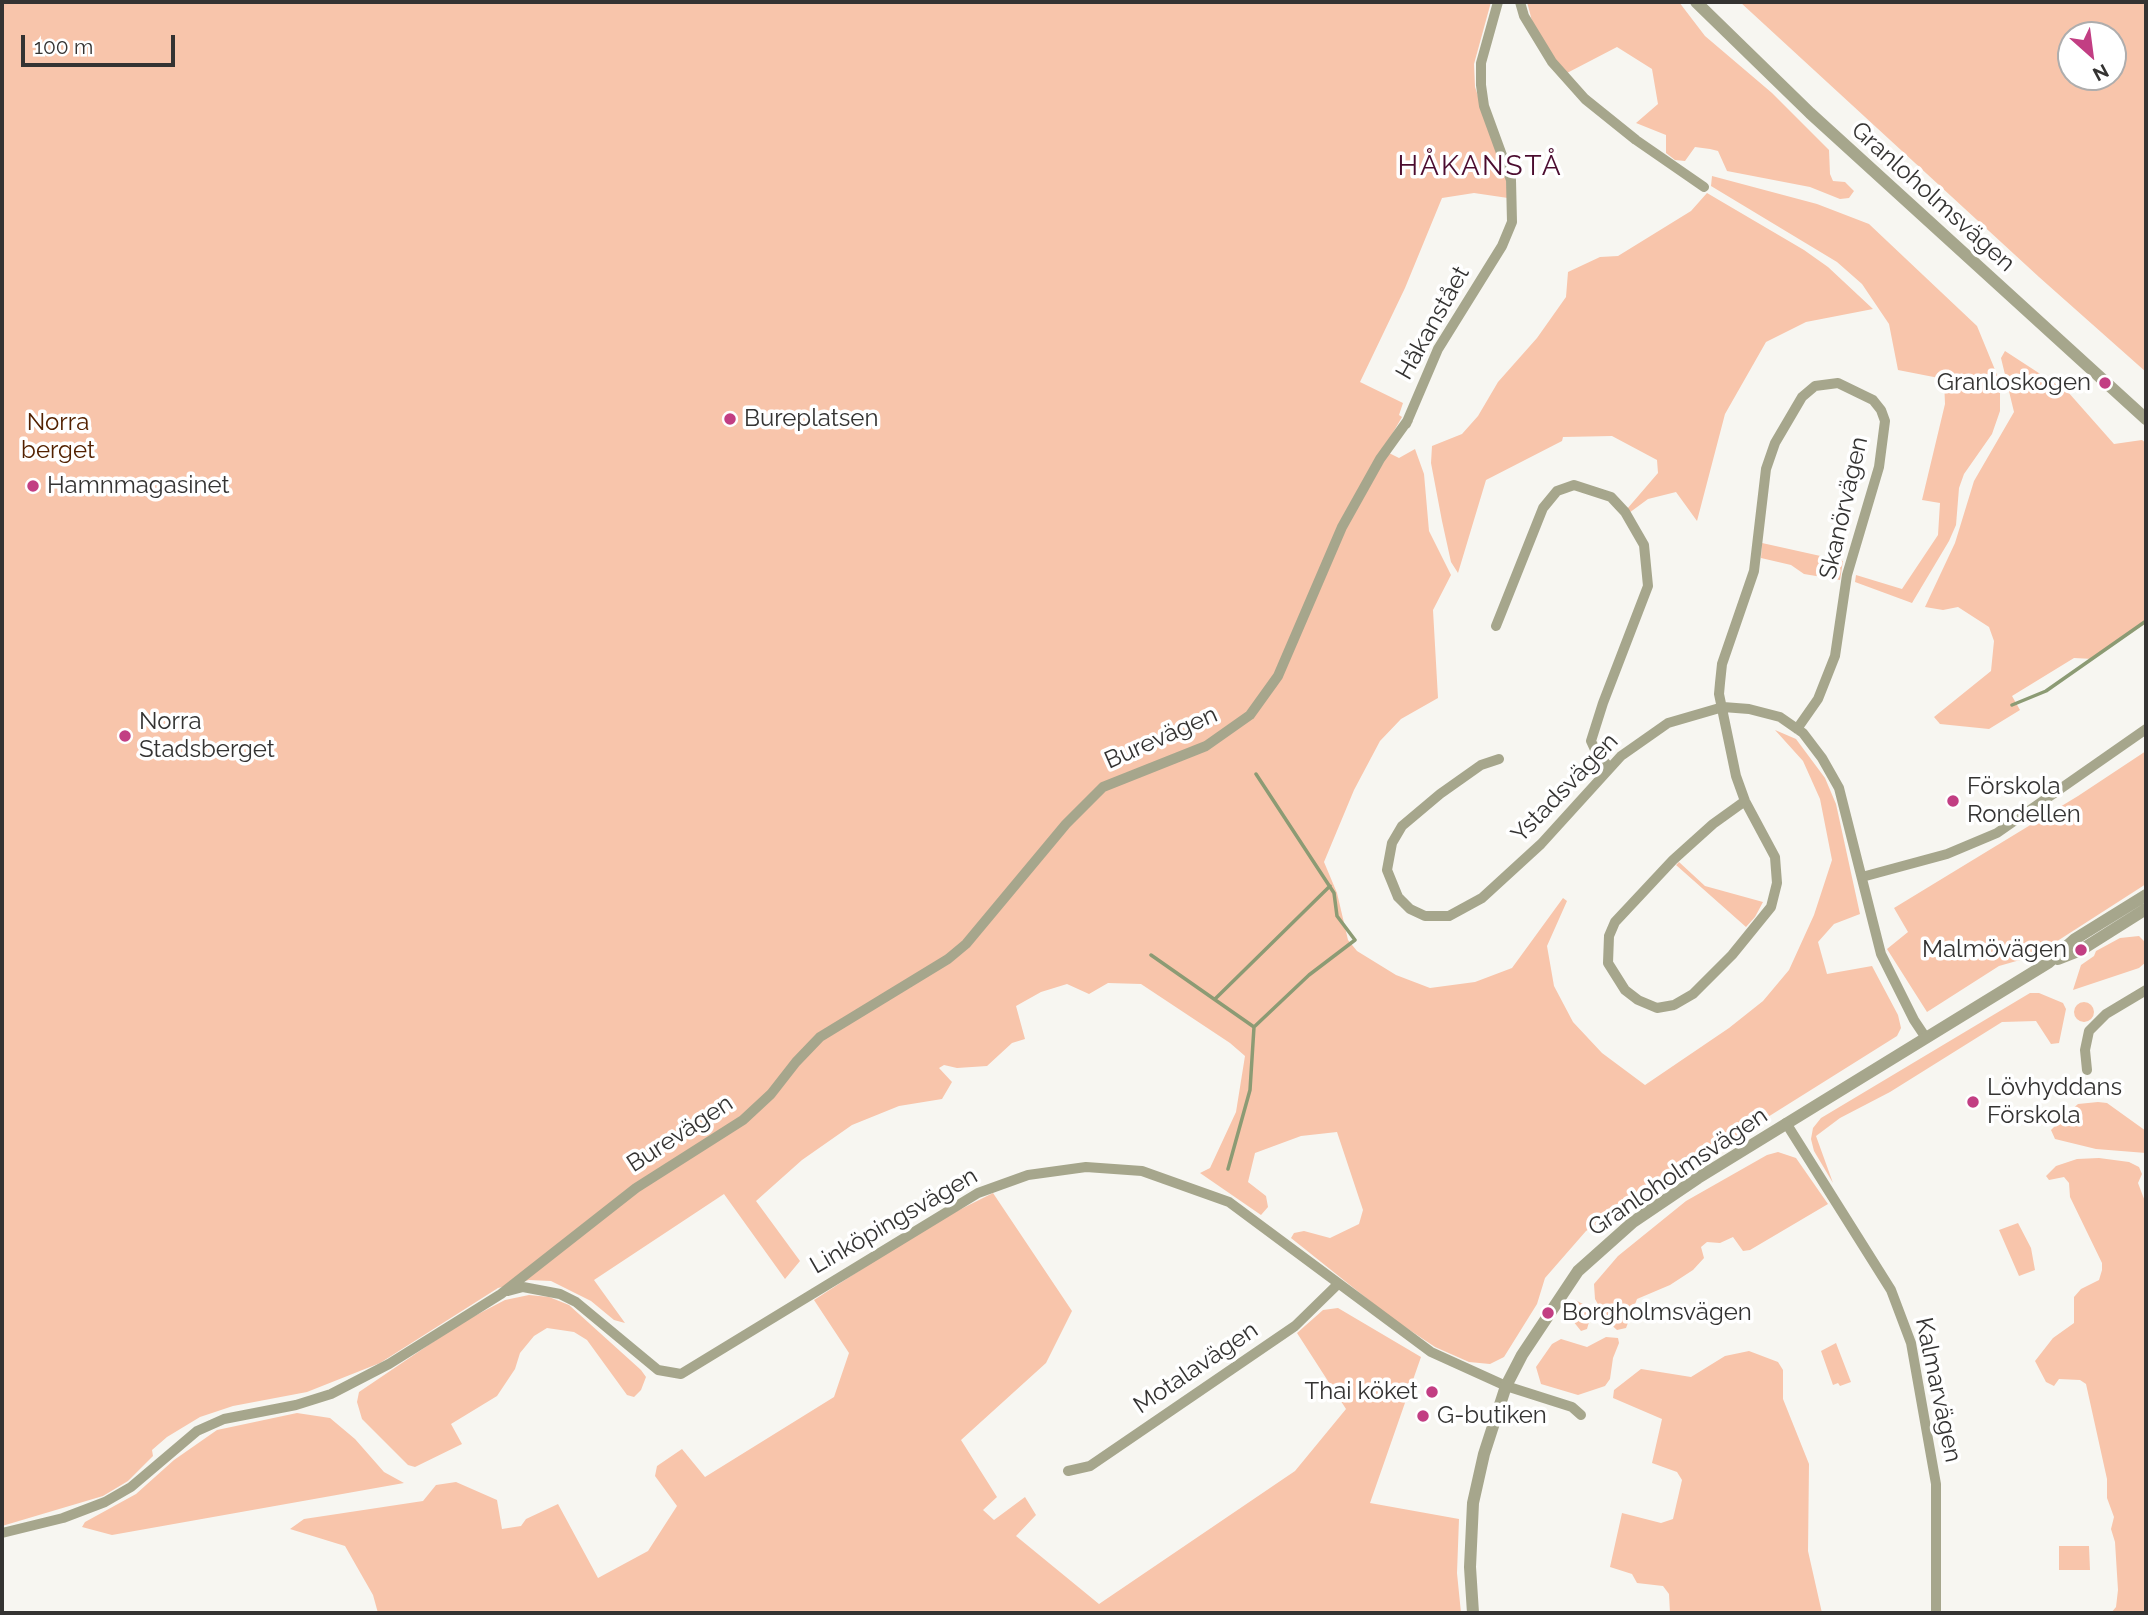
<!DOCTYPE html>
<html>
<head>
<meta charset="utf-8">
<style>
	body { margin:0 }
	#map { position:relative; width:2148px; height:1615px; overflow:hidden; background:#f7f6f1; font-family:Raleway,sans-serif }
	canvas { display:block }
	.frame { position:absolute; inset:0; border:4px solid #343332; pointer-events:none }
	.north { position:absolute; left:2057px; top:21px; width:70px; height:70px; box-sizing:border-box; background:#fff; border:2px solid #aeadad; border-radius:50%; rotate:152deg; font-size:19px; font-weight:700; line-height:28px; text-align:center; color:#343332 }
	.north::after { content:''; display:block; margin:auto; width:24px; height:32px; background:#c23e83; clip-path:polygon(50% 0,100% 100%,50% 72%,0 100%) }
	.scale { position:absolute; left:21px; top:35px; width:154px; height:32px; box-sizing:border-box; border:4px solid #343332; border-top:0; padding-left:9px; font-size:21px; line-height:24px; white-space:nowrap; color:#343332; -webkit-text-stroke:5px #fff; paint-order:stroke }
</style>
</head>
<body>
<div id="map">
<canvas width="2148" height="1615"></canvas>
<div class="frame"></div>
<div class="north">N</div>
<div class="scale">100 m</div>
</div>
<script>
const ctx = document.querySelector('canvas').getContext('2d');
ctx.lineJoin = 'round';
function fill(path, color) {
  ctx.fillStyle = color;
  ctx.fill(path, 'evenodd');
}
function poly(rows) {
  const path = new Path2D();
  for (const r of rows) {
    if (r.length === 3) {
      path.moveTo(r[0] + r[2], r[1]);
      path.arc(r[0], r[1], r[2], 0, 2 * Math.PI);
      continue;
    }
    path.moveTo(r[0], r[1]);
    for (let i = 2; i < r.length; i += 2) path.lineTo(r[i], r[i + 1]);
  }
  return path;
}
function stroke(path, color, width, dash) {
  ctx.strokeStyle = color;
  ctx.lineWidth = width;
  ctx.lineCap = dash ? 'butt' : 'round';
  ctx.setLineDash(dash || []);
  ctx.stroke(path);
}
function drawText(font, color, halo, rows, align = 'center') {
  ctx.font = font + ' Raleway,sans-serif';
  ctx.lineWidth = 7;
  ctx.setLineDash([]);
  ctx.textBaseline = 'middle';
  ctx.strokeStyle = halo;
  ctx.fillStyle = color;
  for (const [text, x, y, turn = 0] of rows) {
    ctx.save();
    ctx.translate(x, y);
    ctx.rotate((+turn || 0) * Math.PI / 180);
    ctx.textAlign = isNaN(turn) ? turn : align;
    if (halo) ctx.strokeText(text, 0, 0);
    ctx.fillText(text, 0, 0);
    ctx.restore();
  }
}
fill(poly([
	[2,2,1491,2,1474,64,1475,87,1506,179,1508,198,1474,193,1442,198,1405,288,1360,382,1403,403,1399,415,1402,417,1383,450,1399,458,1415,449,1424,474,1429,531,1451,575,1433,610,1438,698,1401,719,1380,741,1354,790,1324,862,1337,893,1348,940,1357,951,1396,975,1430,988,1475,982,1512,968,1563,898,1567,901,1547,946,1554,986,1573,1022,1602,1053,1645,1085,1729,1028,1763,1001,1789,970,1814,915,1832,860,1820,799,1803,761,1775,730,1796,739,1825,778,1836,804,1860,914,1834,924,1818,942,1827,974,1872,966,1898,1015,1901,1028,1897,1036,1586,1231,1545,1278,1537,1304,1504,1357,1490,1364,1469,1362,1435,1347,1390,1317,1291,1238,1294,1233,1304,1231,1330,1238,1359,1224,1363,1210,1337,1132,1301,1136,1255,1153,1248,1182,1266,1196,1268,1207,1261,1215,1200,1173,1210,1168,1236,1112,1245,1056,1230,1043,1141,984,1108,983,1089,994,1067,984,1041,992,1016,1006,1025,1039,1012,1043,987,1066,957,1068,944,1065,939,1068,952,1082,942,1099,899,1106,852,1125,802,1160,756,1201,800,1261,785,1279,724,1194,594,1280,625,1323,614,1320,591,1301,551,1281,529,1280,498,1288,380,1363,307,1392,233,1406,200,1417,167,1437,152,1450,153,1456,128,1481,103,1496,2,1526],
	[1527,2,1679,2,1705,36,1772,93,1829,150,1830,174,1833,181,1845,182,1854,191,1849,198,1840,199,1810,187,1727,171,1718,151,1710,149,1695,147,1685,161,1675,160,1666,153,1666,135,1636,123,1658,104,1652,69,1617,47,1567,73,1547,49,1532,21],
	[1740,2,2146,2,2146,372,2039,277],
	[2071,35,2113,35,2113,77,2071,77],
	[1712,176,1817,204,1869,224,1977,326,2000,382,2000,411,1992,434,1964,474,1959,488,1956,525,1949,541,1912,603,1855,582,1856,575,1902,589,1938,535,1940,503,1922,500,1945,404,1944,379,1898,370,1889,324,1862,284,1837,262,1711,186],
	[1707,193,1804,250,1828,267,1873,309,1806,322,1766,342,1725,414,1697,521,1676,492,1648,499,1629,513,1627,509,1658,473,1657,460,1612,436,1563,437,1562,441,1486,480,1458,573,1451,562,1442,521,1431,463,1432,446,1462,434,1478,416,1498,382,1537,338,1566,297,1568,272,1600,257,1618,256,1691,211],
	[2005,351,2068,392,2114,444,2142,440,2146,443,2146,623,2093,659,2074,658,2012,696,2020,710,1989,729,1940,724,1934,717,1991,671,1994,641,1989,627,1958,607,1943,610,1925,607,1955,543,1974,481,2014,412,2001,358],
	[1762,543,1843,561,1840,580,1804,574,1791,565,1761,558],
	[2146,751,2146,884,2034,956,1999,966,1927,1012,1887,949,1908,932,1894,908,2078,796],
	[1679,862,1705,886,1763,902,1755,917,1746,927,1676,865],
	[2139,936,2146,943,2146,962,2139,968,2073,990,2081,965,2094,956,2096,951,2120,938],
	[2030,993,2039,993,2063,1003,2066,1009,2059,1043,2051,1044,2036,1021,2002,1022,1890,1092,1840,1118,1816,1136,1833,1183,1814,1151,1811,1139,1813,1128,1821,1118],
	[2084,1012,10],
	[2098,1102,2107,1103,2146,1131,2146,1153,2096,1149,2055,1139,2051,1130,2070,1111,2078,1104],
	[1778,1152,1796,1158,1828,1204,1750,1250,1743,1251,1733,1237,1720,1243,1707,1242,1701,1247,1704,1258,1693,1270,1670,1285,1637,1299,1626,1328,1617,1330,1608,1322,1595,1299,1594,1284,1618,1256,1686,1201,1767,1155],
	[2099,1158,2129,1162,2139,1167,2142,1174,2138,1183,2146,1204,2146,1613,2111,1613,2116,1607,2118,1590,2115,1542,2111,1529,2114,1517,2107,1498,2107,1479,2086,1384,2080,1380,2059,1379,2054,1386,2046,1382,2035,1361,2053,1338,2074,1323,2074,1297,2081,1289,2099,1280,2102,1270,2102,1263,2070,1197,2069,1183,2064,1177,2049,1180,2046,1176,2056,1166,2077,1159],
	[993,1193,1072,1311,1046,1363,961,1440,997,1497,983,1510,994,1520,1025,1497,1036,1515,1016,1536,1099,1604,1295,1471,1346,1409,1297,1333,1323,1310,1338,1308,1421,1357,1370,1503,1459,1519,1457,1573,1461,1613,378,1613,373,1595,345,1546,290,1529,304,1519,423,1501,436,1485,456,1482,497,1500,502,1529,521,1526,526,1519,558,1504,598,1578,648,1551,677,1506,655,1476,657,1466,682,1449,705,1477,834,1397,849,1353,814,1300,933,1223],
	[2018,1223,2031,1248,2035,1270,2019,1276,1999,1230],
	[529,1295,549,1297,569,1305,641,1370,646,1377,641,1390,634,1397,627,1395,587,1340,574,1332,547,1328,534,1336,520,1353,515,1369,497,1396,451,1424,462,1444,415,1467,408,1465,362,1419,357,1402,359,1392,461,1323,505,1300],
	[1575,1300,1585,1305,1589,1322,1587,1329,1581,1331,1573,1321,1572,1305],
	[1606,1337,1618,1338,1619,1343,1613,1358,1610,1379,1605,1386,1578,1395,1541,1384,1536,1367,1552,1344,1561,1339,1587,1347],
	[1836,1343,1851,1382,1840,1386,1838,1383,1833,1385,1821,1351],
	[1749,1351,1778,1362,1783,1370,1783,1399,1809,1464,1808,1551,1822,1613,1670,1613,1669,1594,1663,1586,1637,1583,1632,1574,1610,1567,1622,1513,1661,1523,1673,1519,1682,1480,1677,1472,1652,1463,1662,1419,1613,1398,1614,1390,1641,1369,1691,1377,1725,1356],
	[297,1413,330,1418,355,1439,384,1472,404,1483,112,1535,82,1527,85,1522,136,1494,174,1460,217,1430],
	[2059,1546,2089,1546,2090,1570,2059,1570]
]), '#f8c5ab');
stroke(poly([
	[2012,705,2046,691,2146,621],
	[1151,955,1254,1027,1250,1090,1228,1169],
	[1215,999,1330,886],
	[1254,1027,1309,975,1355,940,1337,916,1334,893,1256,774]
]), '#8c9b74', 3.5);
stroke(poly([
	[1520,2,1524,16,1552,62,1585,99,1636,140,1704,187],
	[1406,424,1438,349,1502,246,1512,222,1511,180,1484,106,1481,85,1481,63,1498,2],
	[1496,626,1543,508,1557,491,1574,485,1611,497,1625,512,1644,545,1648,586,1603,703,1591,741,1597,754,1610,768],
	[1499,759,1481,765,1440,794,1402,826,1392,843,1387,870,1398,897,1410,909,1425,916,1449,916,1482,898,1541,844,1621,756,1668,723,1723,707,1749,709,1780,717,1803,733,1822,758,1839,788,1881,954,1914,1020,1926,1038],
	[1745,801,1713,824,1673,860,1615,922,1609,936,1608,963,1625,990,1638,1000,1657,1008,1674,1005,1693,994,1732,955,1771,907,1777,883,1775,857,1745,801,1736,776,1719,694,1720,683,1722,664,1754,571,1766,469,1775,443,1802,397,1815,386,1838,383,1873,400,1881,410,1885,421,1879,467,1847,575,1835,656,1818,699,1797,729],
	[1862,877,1947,854,1997,833,2146,729],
	[2087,1070,2085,1050,2089,1031,2106,1014,2146,990],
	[1786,1123,1891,1290,1911,1343,1936,1484,1936,1613],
	[508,1291,523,1287,560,1294,576,1302,658,1370,681,1374,978,1193,1028,1175,1086,1167,1142,1171,1229,1202,1431,1352,1506,1386,1572,1407,1581,1415],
	[1068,1471,1090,1466,1295,1326,1338,1284],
	[2,1533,63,1518,105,1502,131,1487,197,1431,224,1419,296,1405,331,1394,389,1364,501,1294,636,1188,743,1120,771,1094,796,1062,820,1037,948,959,966,944,1066,824,1103,787,1206,746,1250,715,1278,676,1342,527,1380,459,1408,420]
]), '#a6a68c', 10);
stroke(poly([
	[1696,2,1810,113,2146,419],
	[2058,959,2081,950,2146,909],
	[1473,1613,1470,1567,1473,1503,1484,1454,1506,1386,1522,1355,1578,1271,1633,1222,1698,1178,2048,963,2075,939,2146,895]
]), '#a6a68c', 12);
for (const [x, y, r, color] of [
	[2105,383,7,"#c23e83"],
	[730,419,7,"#c23e83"],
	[33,486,7,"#c23e83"],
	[125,736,7,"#c23e83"],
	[1953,801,7,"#c23e83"],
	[2081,950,7,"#c23e83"],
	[1973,1102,7,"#c23e83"],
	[1548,1313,7,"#c23e83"],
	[1432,1392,7,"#c23e83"],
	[1423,1416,7,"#c23e83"]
]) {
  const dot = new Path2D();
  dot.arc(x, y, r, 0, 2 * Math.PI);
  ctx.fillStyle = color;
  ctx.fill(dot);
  stroke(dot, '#fff', 2.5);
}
drawText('24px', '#343332', '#fff', [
	["Granloholmsvägen",1933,197,42],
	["Håkanstået",1433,323,-61],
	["Skanörvägen",1844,508,-77],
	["Burevägen",1161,738,-24],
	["Ystadsvägen",1565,788,-46],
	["Burevägen",680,1134,-33],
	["Granloholmsvägen",1678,1172,-34],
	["Linköpingsvägen",894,1221,-30],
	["Motalavägen",1196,1368,-34],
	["Kalmarvägen",1938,1390,78]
]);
drawText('24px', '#343332', '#fff', [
	["Granloskogen",2091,383,"right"],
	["Bureplatsen",744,419],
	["Hamnmagasinet",47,486],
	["Norra",139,722],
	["Stadsberget",139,750],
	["Förskola",1967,787],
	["Rondellen",1967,815],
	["Malmövägen",2067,950,"right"],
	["Lövhyddans",1987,1088],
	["Förskola",1987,1116],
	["Borgholmsvägen",1562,1313],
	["Thai köket",1418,1392,"right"],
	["G-butiken",1437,1416]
], 'left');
drawText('24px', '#532100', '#fff', [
	["Norra",58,423],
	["berget",58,451]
]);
ctx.letterSpacing = '2px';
drawText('28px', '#4b0c2f', '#fff', [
	["HÅKANSTÅ",1480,167]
]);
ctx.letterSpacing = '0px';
</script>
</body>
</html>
